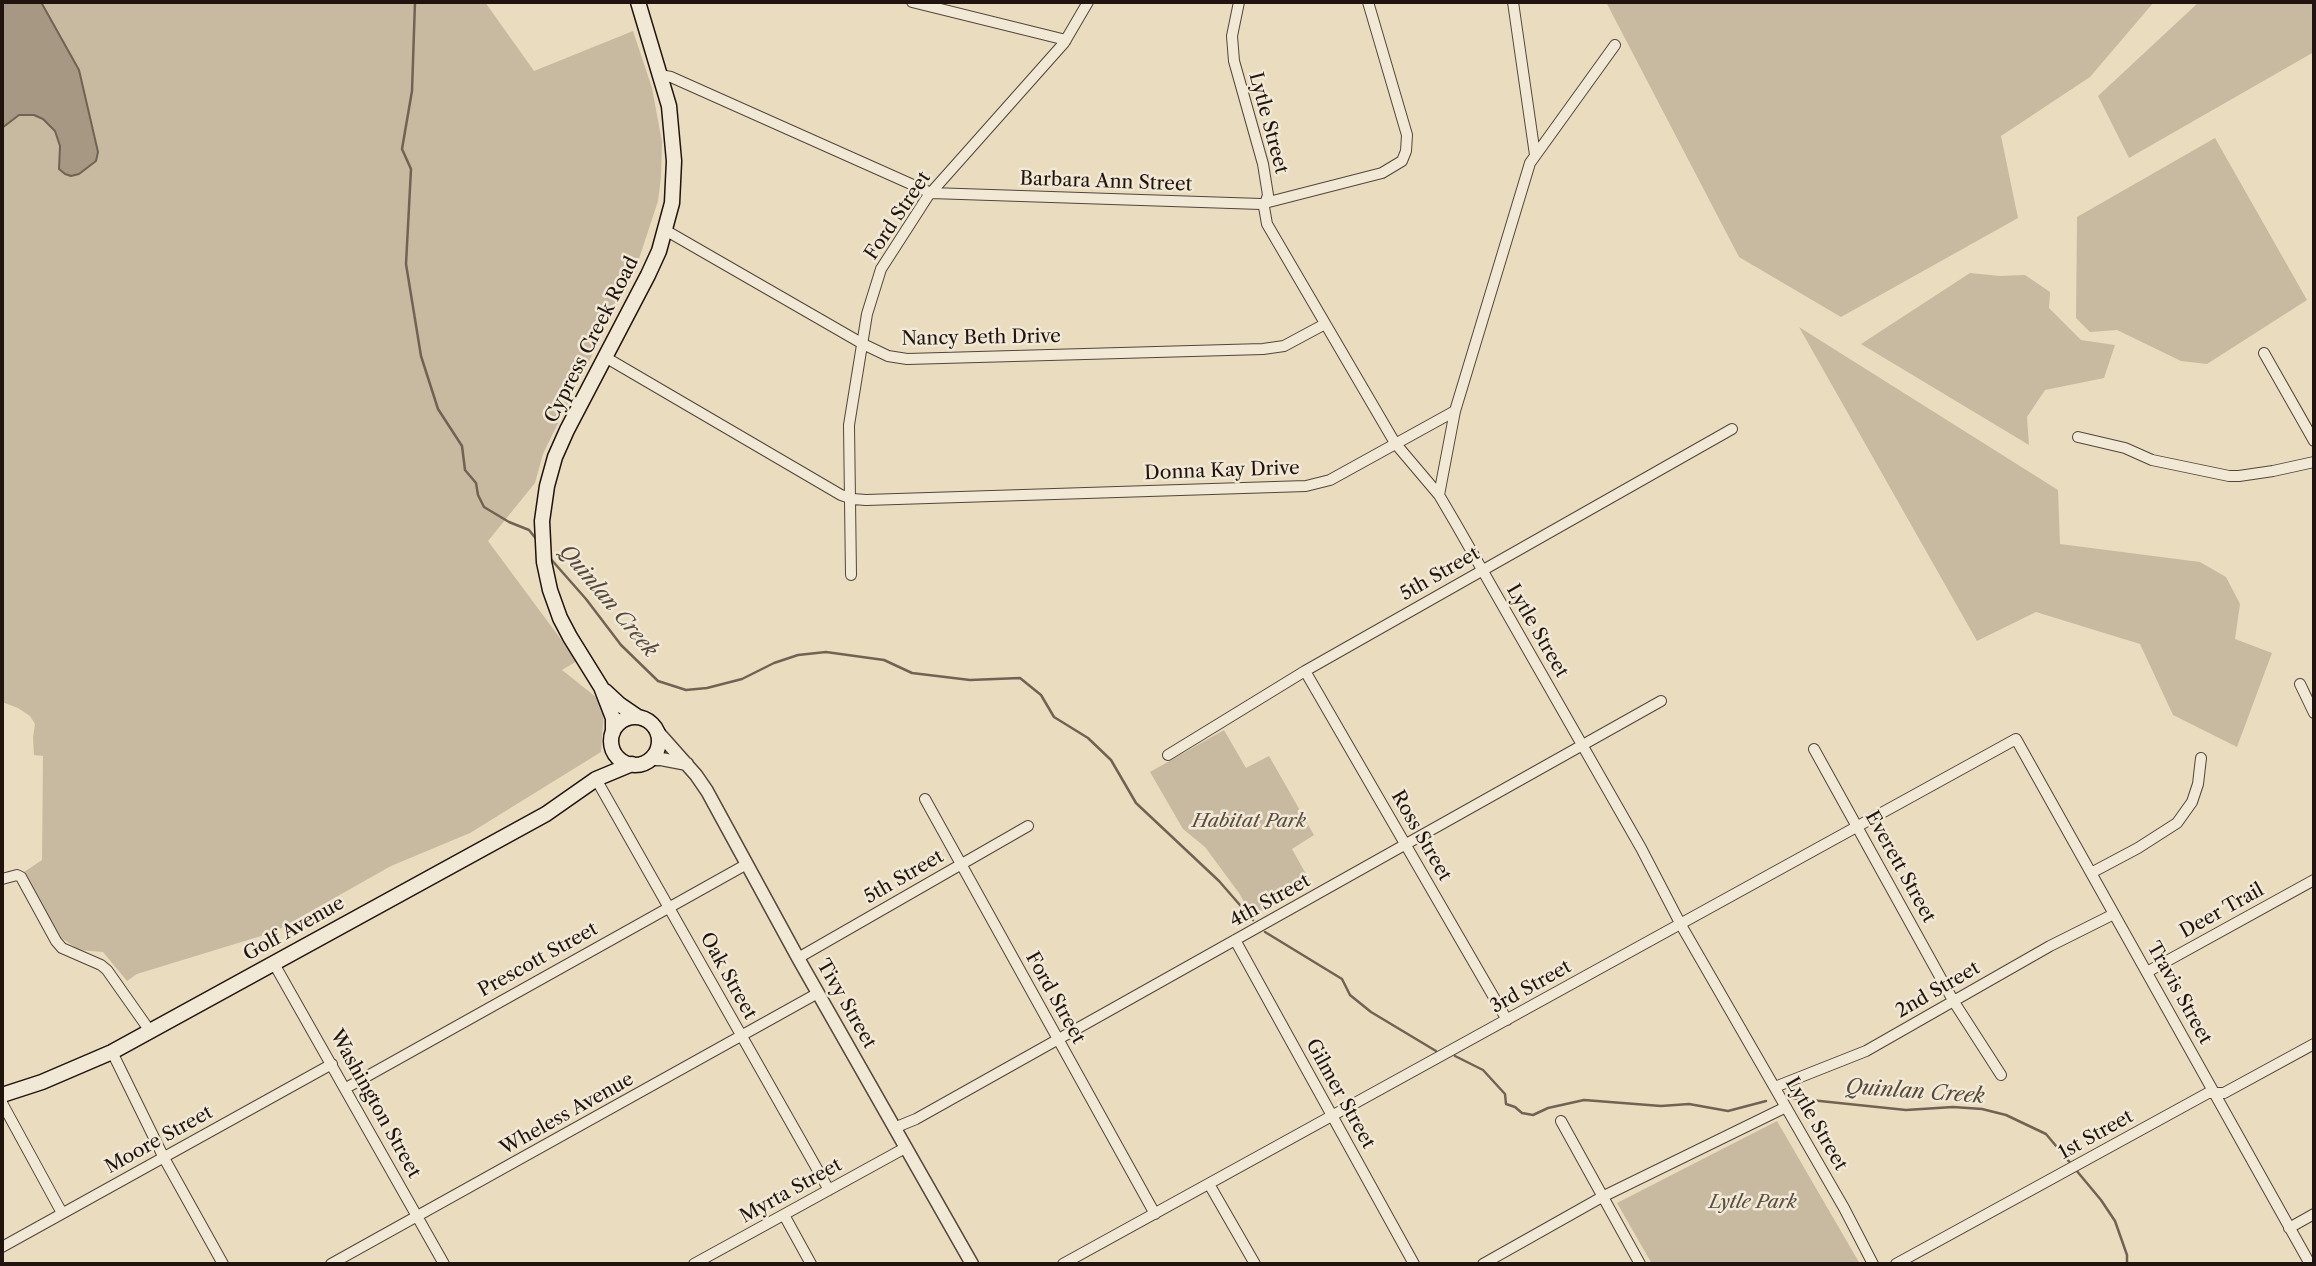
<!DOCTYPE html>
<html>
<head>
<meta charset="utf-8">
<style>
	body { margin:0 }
	#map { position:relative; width:2316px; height:1266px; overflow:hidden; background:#eadcbe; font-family:"Libre Caslon Text",serif }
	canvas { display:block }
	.frame { position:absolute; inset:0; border:4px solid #21140e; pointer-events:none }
</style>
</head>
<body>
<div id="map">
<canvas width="2316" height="1266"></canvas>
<div class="frame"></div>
</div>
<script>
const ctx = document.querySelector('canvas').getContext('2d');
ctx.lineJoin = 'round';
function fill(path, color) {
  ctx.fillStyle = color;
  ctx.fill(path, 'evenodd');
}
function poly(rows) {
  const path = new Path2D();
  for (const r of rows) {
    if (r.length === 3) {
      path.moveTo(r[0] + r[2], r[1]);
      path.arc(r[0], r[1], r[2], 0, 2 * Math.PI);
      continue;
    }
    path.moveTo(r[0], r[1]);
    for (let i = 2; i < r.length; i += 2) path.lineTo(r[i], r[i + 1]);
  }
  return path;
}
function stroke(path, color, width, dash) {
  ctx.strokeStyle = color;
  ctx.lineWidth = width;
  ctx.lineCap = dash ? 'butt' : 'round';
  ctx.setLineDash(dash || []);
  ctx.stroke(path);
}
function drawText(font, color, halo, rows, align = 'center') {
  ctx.font = font + ' "Libre Caslon Text",serif';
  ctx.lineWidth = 5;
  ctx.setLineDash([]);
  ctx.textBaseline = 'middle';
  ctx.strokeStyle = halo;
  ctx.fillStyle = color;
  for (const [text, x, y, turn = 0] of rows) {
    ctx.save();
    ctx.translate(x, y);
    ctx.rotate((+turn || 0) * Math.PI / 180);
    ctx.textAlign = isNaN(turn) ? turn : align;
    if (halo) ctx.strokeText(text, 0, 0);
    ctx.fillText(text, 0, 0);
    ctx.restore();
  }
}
fill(poly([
	[2,2,485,2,534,71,633,31,652,88,662,142,661,177,658,201,637,265,559,421,543,454,535,483,488,541,577,661,562,670,596,697,604,711,601,752,470,833,391,866,274,932,137,974,127,981,103,952,79,950,60,937,24,872,42,860,43,756,34,755,33,738,35,724,30,716,18,708,2,702],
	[1606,2,2154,2,2090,77,2001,136,2018,218,1841,317,1739,257],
	[2199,2,2314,2,2314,52,2129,158,2098,96],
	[2215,138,2307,300,2207,364,2181,361,2117,330,2090,332,2076,318,2077,217],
	[1970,273,2000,276,2025,275,2050,292,2049,308,2081,340,2115,345,2104,378,2045,390,2027,417,2029,445,1861,344],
	[1799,327,2058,490,2060,544,2200,562,2226,577,2240,604,2235,639,2272,653,2237,747,2173,715,2140,644,2036,612,1977,641],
	[1224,730,1246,768,1269,756,1314,835,1292,849,1311,883,1252,916,1239,893,1205,847,1183,829,1150,772],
	[1777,1121,1860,1264,1652,1264,1617,1203]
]), '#c8baa0');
const water = poly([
	[2,2,41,2,79,70,98,152,96,161,79,174,71,176,65,174,59,169,60,146,55,131,43,119,34,115,19,115,2,128,2,2]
]);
fill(water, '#a69882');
stroke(water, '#716354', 2);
stroke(poly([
	[415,2,412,91,402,149,411,169,406,264,421,356,438,409,462,446,465,470,476,483,478,495,484,507,509,522,529,530,537,540],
	[549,557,586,599,621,645,658,681,686,690,707,688,742,679,774,663,798,655,826,652,884,660,912,673,970,680,1020,678,1041,695,1054,717,1088,738,1111,760,1136,803,1219,881,1253,920],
	[1265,932,1342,979,1350,995,1371,1012,1436,1051],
	[1455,1056,1483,1070,1505,1094,1506,1104,1515,1107,1522,1113,1533,1115,1548,1108,1584,1100,1661,1106,1689,1104,1728,1111,1766,1101],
	[1791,1098,1906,1110,1953,1107,1982,1109,2006,1115,2046,1134,2072,1165],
	[2076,1170,2101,1200,2115,1221,2127,1255,2127,1264]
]), '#716354', 2.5);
const minor = poly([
	[912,2,1066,40],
	[1239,2,1232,36,1234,61,1263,164,1268,195,1264,207,1267,224,1395,443,1439,495,1456,524,1641,848,1681,925,1844,1208,1873,1264],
	[1513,2,1535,155],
	[660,75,671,77,931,193,1261,204,1382,173,1402,161,1406,151,1407,135,1368,2],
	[665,230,863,344,888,356,907,359,1263,349,1284,346,1325,324],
	[2264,353,2314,441],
	[605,357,841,495,853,499,866,500,1306,486,1330,480,1455,411,1530,163,1615,45],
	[2078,437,2125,448,2152,460,2229,476,2239,476,2273,471,2314,462],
	[1439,495,1455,411],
	[851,575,849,425,867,314,881,269,928,196,1064,43,1088,2],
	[1305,671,1507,1020],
	[2300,684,2314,713],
	[1814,749,1954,1002,2001,1075],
	[1168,755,1305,671,1732,429],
	[596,779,829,1190],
	[925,799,1155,1214],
	[2091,873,2138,848,2177,823,2192,802,2198,784,2201,758],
	[2,879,17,875,21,877,56,941,62,948,101,965,107,970,150,1031],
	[1235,940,1414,1264],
	[798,958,1028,826],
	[273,962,444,1264],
	[2147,972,2314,880],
	[112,1052,164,1158,223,1264],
	[1775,1087,1866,1051,2050,946,2114,914],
	[346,1088,747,864],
	[2,1103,62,1213],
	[1561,1121,1640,1264],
	[894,1128,916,1119,1661,701],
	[1209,1184,1255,1264],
	[784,1215,811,1264],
	[2289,1228,2314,1214],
	[2,1247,332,1064],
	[331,1264,818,993],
	[694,1264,905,1148],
	[1063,1264,2016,739,2310,1264],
	[1483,1264,1602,1197,1786,1107],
	[1896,1264,2208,1093,2224,1093,2314,1044]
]);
const tertiary = poly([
	[657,731,696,775,707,791,798,958,972,1264],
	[651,759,661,759,687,764]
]);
const secondary = poly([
	[605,691,619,704,638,717],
	[635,741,24],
	[613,732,613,718,601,687,570,637,560,618,550,590,544,562,542,521,547,486,555,457,567,430,648,275,659,251,672,203,674,161,669,106,638,2],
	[2,1095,42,1082,112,1052,546,814,596,779,632,764]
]);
stroke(minor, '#53463a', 12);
stroke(tertiary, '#53463a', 15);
stroke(secondary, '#21140e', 17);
stroke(minor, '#f1e8d5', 10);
stroke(tertiary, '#f1e8d5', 12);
stroke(secondary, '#f1e8d5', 14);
drawText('19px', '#21140e', '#f1e8d5', [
	["Lytle Street",1268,123,75],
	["Barbara Ann Street",1106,182,2],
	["Ford Street",898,216,-56],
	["Nancy Beth Drive",981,338,-1],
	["Cypress Creek Road",592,340,-63],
	["Donna Kay Drive",1222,471,-2],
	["5th Street",1440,574,-30],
	["Lytle Street",1537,631,60],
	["Ross Street",1421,836,60],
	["Everett Street",1900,867,61],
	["5th Street",904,877,-30],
	["4th Street",1270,901,-29],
	["Deer Trail",2222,911,-29],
	["Golf Avenue",294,929,-29],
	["Prescott Street",538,960,-29],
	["Oak Street",728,976,61],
	["3rd Street",1531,987,-29],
	["2nd Street",1938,990,-30],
	["Travis Street",2179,993,61],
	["Ford Street",1055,998,61],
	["Tivy Street",846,1004,60],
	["Gilmer Street",1340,1094,61],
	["Washington Street",375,1104,61],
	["Wheless Avenue",567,1114,-29],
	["Lytle Street",1816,1124,60],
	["1st Street",2096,1135,-29],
	["Moore Street",159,1140,-29],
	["Myrta Street",791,1191,-29]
]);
drawText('italic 19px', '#5b4e41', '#f1e8d5', [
	["Habitat Park",1249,822],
	["Lytle Park",1753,1203]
]);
drawText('italic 21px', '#56493c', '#f1e8d5', [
	["Quinlan Creek",608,601,50],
	["Quinlan Creek",1915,1092,4]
]);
</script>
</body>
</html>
